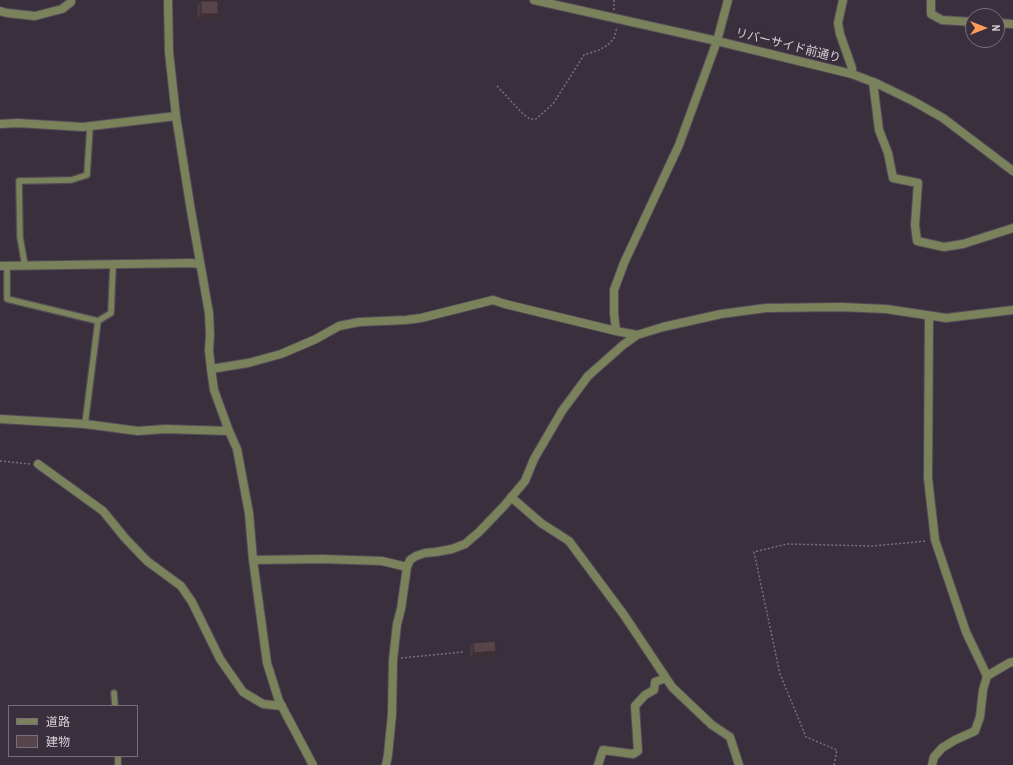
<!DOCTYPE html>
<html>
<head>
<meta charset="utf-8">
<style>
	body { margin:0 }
	#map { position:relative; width:1013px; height:765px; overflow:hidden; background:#3a2f3c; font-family:"Archivo Narrow","Noto Sans JP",sans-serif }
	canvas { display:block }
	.legend { position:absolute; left:8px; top:705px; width:130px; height:52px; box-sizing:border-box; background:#3a2f3c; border:1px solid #796f7b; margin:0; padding:5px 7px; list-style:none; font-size:12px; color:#d7d0d9 }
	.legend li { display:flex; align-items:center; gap:8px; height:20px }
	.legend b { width:20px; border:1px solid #796f7b }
	.north { position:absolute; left:965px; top:8px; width:40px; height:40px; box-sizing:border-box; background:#3a2f3c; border:1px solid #796f7b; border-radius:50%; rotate:90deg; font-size:11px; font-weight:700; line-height:16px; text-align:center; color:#d7d0d9 }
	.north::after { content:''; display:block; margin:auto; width:14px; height:18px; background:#fd9c56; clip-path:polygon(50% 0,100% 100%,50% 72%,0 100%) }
</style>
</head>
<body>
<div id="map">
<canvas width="1013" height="765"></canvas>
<ul class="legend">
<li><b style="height:5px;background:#7a825c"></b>道路</li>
<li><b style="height:11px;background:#57434a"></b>建物</li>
</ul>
<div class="north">N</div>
</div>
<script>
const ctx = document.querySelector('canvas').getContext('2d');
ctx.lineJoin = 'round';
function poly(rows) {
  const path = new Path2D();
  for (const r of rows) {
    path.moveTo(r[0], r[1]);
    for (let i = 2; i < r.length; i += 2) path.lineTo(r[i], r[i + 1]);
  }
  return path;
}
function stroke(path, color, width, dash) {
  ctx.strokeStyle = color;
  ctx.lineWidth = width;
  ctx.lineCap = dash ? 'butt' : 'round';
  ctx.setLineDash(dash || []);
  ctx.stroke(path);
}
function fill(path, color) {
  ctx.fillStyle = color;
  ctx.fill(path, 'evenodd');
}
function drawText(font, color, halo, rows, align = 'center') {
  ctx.font = font + ' "Archivo Narrow","Noto Sans JP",sans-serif';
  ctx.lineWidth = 3.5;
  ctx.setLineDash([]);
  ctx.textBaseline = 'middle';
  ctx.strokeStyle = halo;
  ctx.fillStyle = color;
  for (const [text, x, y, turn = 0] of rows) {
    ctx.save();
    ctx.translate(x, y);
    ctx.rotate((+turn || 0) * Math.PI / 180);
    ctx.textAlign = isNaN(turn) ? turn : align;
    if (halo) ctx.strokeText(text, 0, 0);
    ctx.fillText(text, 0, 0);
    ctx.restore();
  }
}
const service = poly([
	[7,266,7,299,98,321],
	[25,266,20,237,19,181,71,180,87,175,90,126],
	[85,424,98,321,111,313,113,265],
	[114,693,115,706],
	[118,756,118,765]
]);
const minor = poly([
	[843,0,838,23,840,34,852,68,852,74],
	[931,0,931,14,942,20,973,22],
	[0,11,7,13,35,16,62,9,71,2,71,0],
	[997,23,1013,24],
	[169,52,176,116,190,205,209,313,210,335,209,350,211,369,214,390,229,431,237,449,249,513,253,560,267,663,279,701,313,765],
	[873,82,879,130,888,153,893,178,918,183,915,225,917,241,944,247,963,244,1013,228],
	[0,124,18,123,83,127,176,116],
	[0,266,191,263,200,264],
	[929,316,928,478,935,540,966,632,987,676,983,690,980,717,975,731,955,740,942,748,934,757,932,765],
	[616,331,614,313,614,290,624,263,679,145,717,41,728,0],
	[211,369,248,363,281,354,316,339,339,326,359,322,406,320,421,318,493,300,505,304,616,331,637,335],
	[0,419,85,424,138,431,165,429,229,431],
	[38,464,103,511,125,538,147,561,181,586,192,602,220,659,243,692,263,704,282,706],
	[511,497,541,523,569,541,624,615,672,687,712,725,730,737,739,765],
	[253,560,322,559,382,561,407,567],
	[987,676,1009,663,1013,662],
	[386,765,388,755,392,714,393,660,397,624,401,609,407,567,410,560,416,556,425,553,436,552,452,549,465,544,479,532,504,506,525,481,534,459,562,411,588,376,623,345,637,335,663,327,721,314,766,308,841,307,886,309,946,318,1013,310],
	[598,765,603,750,633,754,638,751,635,706,645,695,654,690,655,682,666,678]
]);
const tertiary = poly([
	[168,0,169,52],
	[534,0,717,41,852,74,878,84,913,101,943,118,1013,171]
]);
stroke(service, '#564c58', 8);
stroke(minor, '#564c58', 10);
stroke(tertiary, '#564c58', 10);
stroke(poly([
	[614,10,614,0],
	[497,86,523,114,530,119,536,119,553,104,584,55,599,50,608,45,614,38,617,27],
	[0,461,30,464],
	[401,658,463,652],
	[834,765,837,750,806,737,780,674,754,552,787,544,872,546,927,541]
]), '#7a707c', 1.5, [2, 2]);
stroke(service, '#7a825c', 5.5);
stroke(minor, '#7a825c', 8);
stroke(tertiary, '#7a825c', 8);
fill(poly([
	[201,1,218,14,215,19,197,19,197,6],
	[473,643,496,651,493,656,470,658,470,648]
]), '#4b3a40');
fill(poly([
	[201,14,218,14,215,19,197,19],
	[496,651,493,656,470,658,474,653]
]), '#3d2f34');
const building = poly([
	[201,1,218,1,218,14,201,14,201,1],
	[495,641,496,651,474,653,473,643,495,641]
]);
fill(building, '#57434a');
stroke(building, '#3d2f34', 1);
drawText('12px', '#d7d0d9', '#3a2f3c', [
	["リバーサイド前通り",788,46,14]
]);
</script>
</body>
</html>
